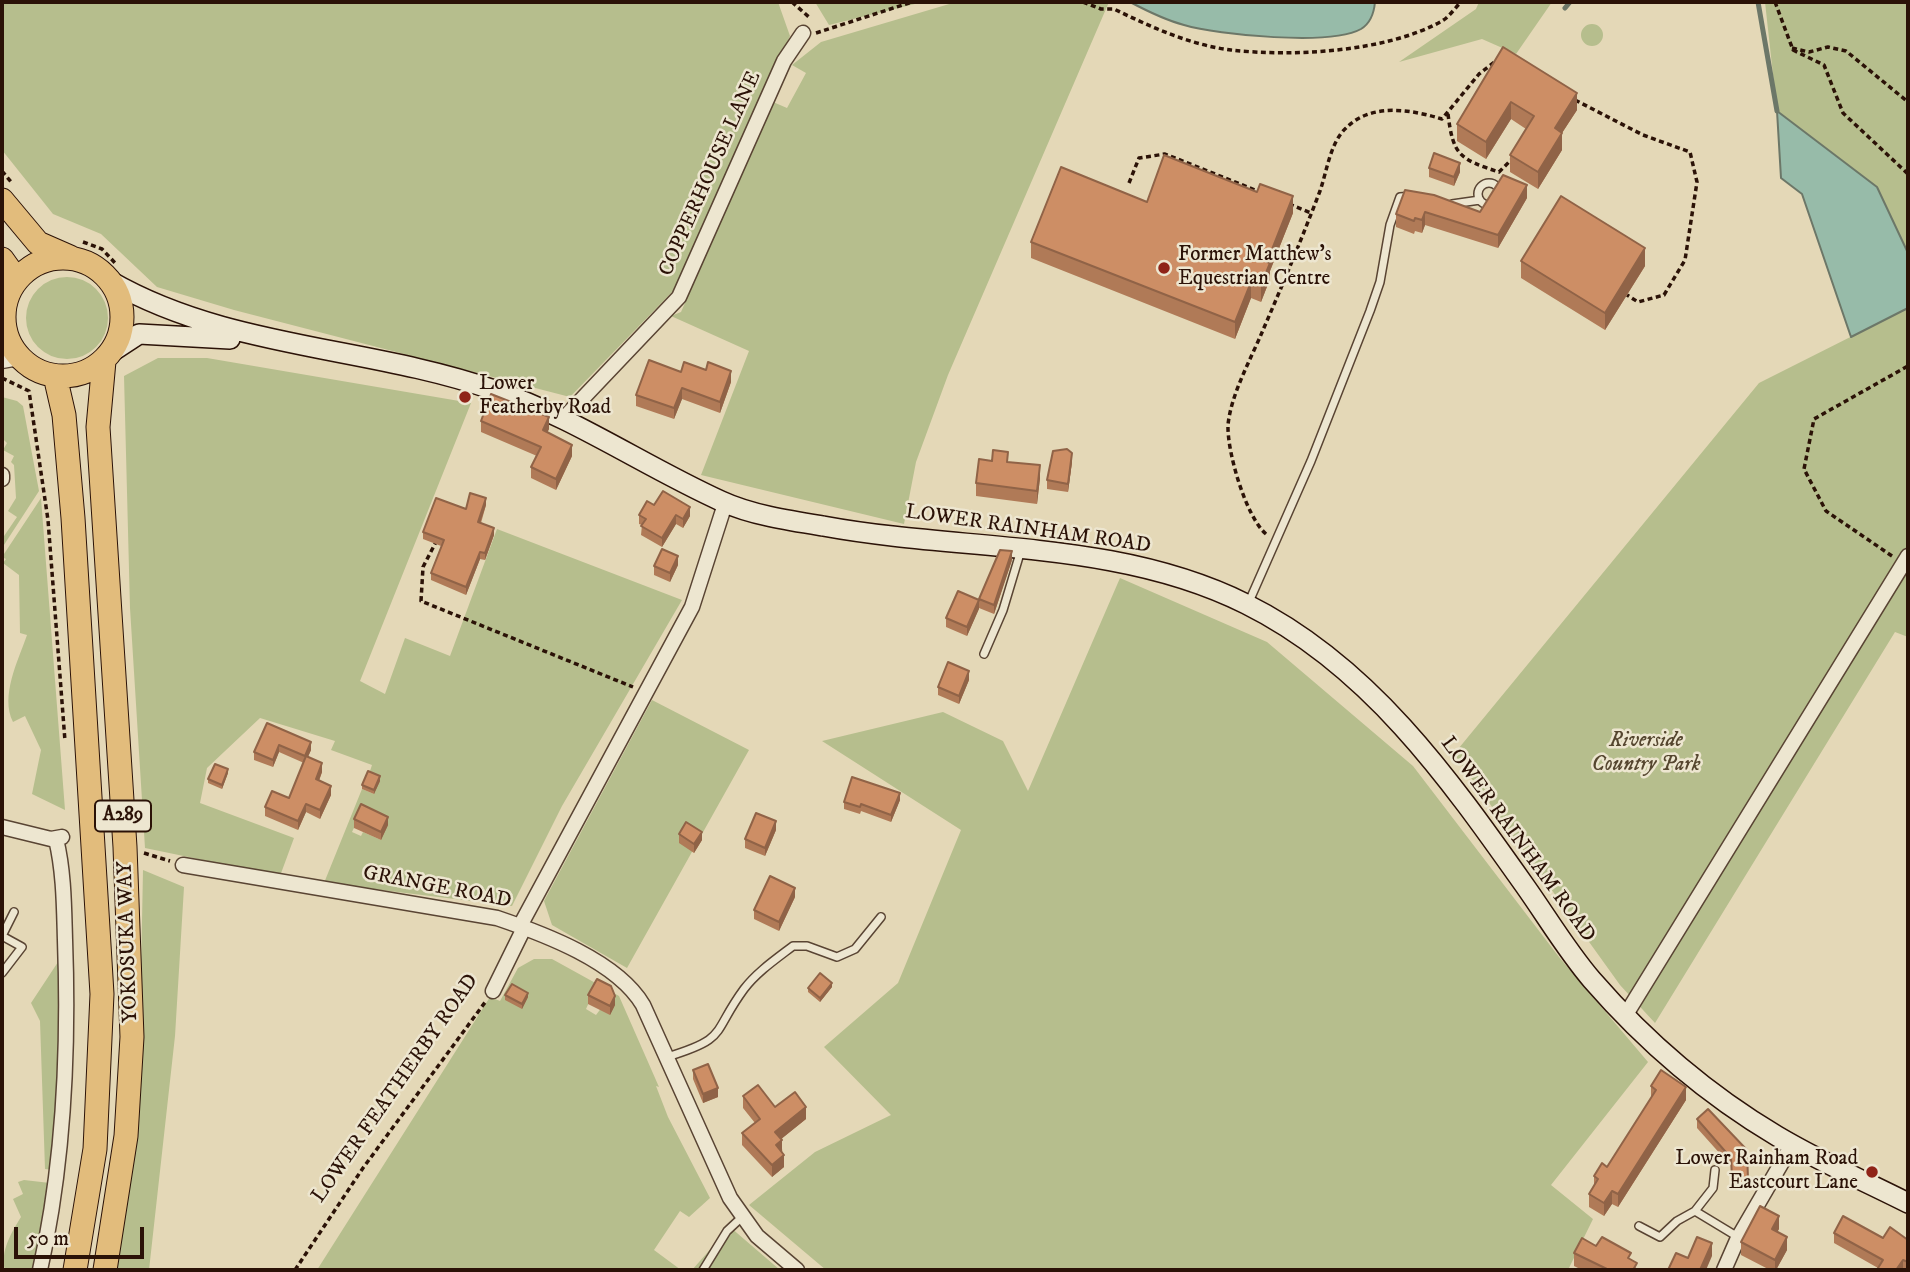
<!DOCTYPE html>
<html>
<head>
<meta charset="utf-8">
<style>
	body { margin:0 }
	#map { position:relative; width:1910px; height:1272px; overflow:hidden; background:#e4d8b7; font-family:"IM FELL DW Pica",serif }
	canvas { display:block }
	.frame { position:absolute; inset:0; border:4px solid #2b1207; pointer-events:none }
	.scale { position:absolute; left:14px; top:1227px; width:130px; height:32px; box-sizing:border-box; border:4px solid #2b1207; border-top:0; padding-left:9px; font-size:21px; line-height:24px; white-space:nowrap; color:#2b1207; -webkit-text-stroke:5px #ede6d0; paint-order:stroke }
</style>
</head>
<body>
<div id="map">
<canvas width="1910" height="1272"></canvas>
<div class="frame"></div>
<div class="scale">50 m</div>
</div>
<script>
const c = document.querySelector('canvas').getContext('2d');
c.lineJoin = 'round';
function fill(path, color) {
  c.fillStyle = color;
  c.fill(path, 'evenodd');
}
function strokePath(path, color, width, dash) {
  c.strokeStyle = color;
  c.lineWidth = width;
  c.lineCap = dash ? 'butt' : 'round';
  c.setLineDash(dash || []);
  c.stroke(path);
}
function label(font, color, halo, rows, align = 'center') {
  c.font = font + ' "IM FELL DW Pica",serif';
  c.lineWidth = 5;
  c.setLineDash([]);
  c.textBaseline = 'middle';
  c.strokeStyle = halo;
  c.fillStyle = color;
  for (const [text, x, y, turn = 0] of rows) {
    c.save();
    c.translate(x, y);
    c.rotate((+turn || 0) * Math.PI / 180);
    c.textAlign = isNaN(turn) ? turn : align;
    if (halo) c.strokeText(text, 0, 0);
    c.fillText(text, 0, 0);
    c.restore();
  }
}
fill(new Path2D(`
	M2 2H778L790 36 673 291 570 397 234 310 157 287 101 234 53 214 2 150Z
	M815 2H923L829 25Z
	M956 2H1109L948 375 916 462 904 524 701 475 749 351 671 316 681 312 773 102 787 108 806 73 792 65 821 42Z
	M1479 2H1552L1516 54 1482 39 1399 62 1476 9Z
	M1765 2H1908V253L1877 187 1777 111Z
	M1581 35a11 11 0 1 1 22 0a11 11 0 1 1-22 0Z
	M26 318a41 41 0 1 1 82 0a41 41 0 1 1-82 0Z
	M1908 308V637L1895 632 1655 1023 1620 985 1454 754 1759 383Z
	M158 358H207L471 403 360 681 385 694 405 638 450 656 497 529 682 600 562 806 512 906 324 883 362 789 374 794 369 774 372 765 331 750 335 741 260 718 207 768 200 803 294 838 280 876 145 848 130 608 124 376ZM363 809 381 840 363 832 361 836 352 832Z
	M2 397 17 401 23 406 39 491 2 548V539L17 517 8 511 16 498 14 465 11 462 14 456 3 450 7 443 2 438Z
	M41 498 65 810 32 794 41 750 25 716 13 722C0 696 18 661 27 635L20 633 19 575 3 563 6 559 2 557Z
	M1120 578 1267 642 1413 766 1559 957 1648 1062 1551 1185 1593 1219 1568 1270H826L749 1205 815 1152 891 1115 824 1047 898 983 961 830 822 741 943 712 1003 741 1028 791Z
	M652 700 749 750 627 968 552 925 544 901Z
	M143 870 184 887 175 1036 149 1270H113L140 1024Z
	M60 959 63 1026 53 1170 45 1169 40 1021 31 1003Z
	M534 959H552L619 996 659 1087 656 1086 668 1117 710 1198 689 1217 680 1211 654 1250 681 1270H317L490 997 500 1001 518 968ZM593 985 611 995 596 1015 586 1009 591 998 587 996Z
	M24 1180 50 1183 36 1270H5C0 1252 11 1233 21 1217L13 1199 23 1194 18 1182Z
	M730 1227 780 1270H692Z`), '#b6be8d');
const water = new Path2D(`
	M1130 2H1375C1374 13 1371 23 1361 29 1331 46 1218 35 1184 25 1165 20 1147 11 1130 2Z
	M1777 111 1877 187 1908 253V308L1851 337 1802 194 1781 178Z`);
fill(water, '#97bba9');
strokePath(water, '#6c7768', 2);
strokePath(new Path2D(`
	M1758 2 1777 111
	M1565 8 1570 2`), '#6c7768', 5);
const lane = new Path2D(`
	M1478 194a11 11 0 1 1 22 0a11 11 0 1 1-22 0Z
	M1452 204 1480 200
	M1248 604 1311 461 1370 311 1380 282 1390 225 1400 197 1413 196
	M984 654 1003 610 1021 550
	M2 936 22 947 2 973
	M2 936 14 912
	M667 1057C729 1038 711 1034 744 989 757 972 776 959 793 946H807L837 957 855 949 881 917
	M1715 1170 1713 1188 1695 1211 1738 1237
	M1639 1226 1660 1237 1677 1221 1695 1211
	M703 1270 727 1231 742 1217`);
const street = new Path2D(`
	M2 322 3 321
	M2 361 19 358
	M564 418 679 297 784 61 803 33
	M2 475V479
	M2 827 51 839 62 837 59 838
	M183 865 497 918C544 934 617 961 643 1005L730 1198 757 1236 797 1270
	M520 926 692 607 725 504
	M493 991 524 928
	M1625 1016 1908 556
	M40 1270C64 1163 69 1050 65 940 64 907 64 872 56 839
	M1724 1270 1738 1238 1792 1145`);
const secondary = new Path2D(`
	M110 281C228 349 368 346 494 390 575 418 644 466 721 501 751 515 791 521 823 526 964 552 1116 539 1246 604 1369 665 1448 777 1525 886 1547 917 1567 951 1592 980 1645 1041 1708 1095 1777 1136 1819 1161 1864 1181 1908 1203
	M110 353 139 334 230 339`);
const primary = new Path2D(`
	M2 200 38 243 70 257
	M4 317a59 59 0 1 1 118 0a59 59 0 1 1-118 0Z
	M2 259 17 280
	M104 361 98 427 125 847 132 1037 126 1136 105 1270
	M55 376 64 415 73 518 102 994 95 1149 75 1270`);
strokePath(lane, '#594433', 10);
strokePath(street, '#594433', 17);
strokePath(secondary, '#2b1207', 22);
strokePath(primary, '#2b1207', 25);
strokePath(new Path2D(`
	M792 2 810 18
	M1083 2 1101 9H1114C1151 27 1190 45 1231 50 1292 57 1387 52 1442 21 1449 17 1455 8 1461 2
	M1775 2 1793 50 1824 65 1843 113 1908 174
	M816 33 912 2
	M1792 48 1809 52 1828 47 1846 51 1908 102
	M1575 100 1643 135 1690 152 1697 182 1685 260 1664 295 1638 302 1627 295
	M1448 114C1453 155 1459 159 1499 172L1511 160
	M2 171 12 183
	M1129 183 1139 158 1165 154 1260 192
	M1289 204 1311 213
	M83 242 102 249 116 264
	M2 378 29 391 48 520 65 741
	M1266 534C1246 517 1227 452 1228 425 1231 394 1251 359 1263 330 1283 284 1302 238 1320 191 1327 171 1330 143 1346 128 1372 102 1412 110 1442 119L1479 74 1497 60
	M437 540 423 567 421 601 633 687
	M1892 556 1826 511 1804 469 1814 419 1908 366
	M144 853 170 861
	M295 1270 363 1168 486 1001`), '#2b1207', 3.5, [5, 3.5]);
strokePath(lane, '#ede6d0', 7);
strokePath(street, '#ede6d0', 14);
strokePath(secondary, '#ede6d0', 19);
strokePath(primary, '#e2bc7c', 23);
fill(new Path2D(`
	M1503 47 1577 110 1562 133V150L1538 189 1510 172V155L1526 129 1511 119 1486 159 1457 141V124Z
	M1429 168 1460 172 1454 186 1429 177Z
	M1405 190 1480 212 1527 198 1498 248 1425 225 1422 233 1415 231 1414 234 1396 227V214Z
	M1147 202 1293 213 1270 271V279L1261 302 1251 298 1235 339 1031 258V242Z
	M1521 261 1645 266 1605 330 1521 278Z
	M681 372 731 382 720 413 682 399 674 419 636 406V395Z
	M481 421 549 429 547 432 572 456 556 490 531 478V467L537 456 481 432Z
	M1008 462 1040 478 1037 504 976 496V483Z
	M1072 462 1068 492 1047 489V480Z
	M486 505 481 523 494 535 485 560 480 559 466 595 431 580V573L441 546 423 539V532L466 509Z
	M654 505 690 516 683 528 676 524 662 547 641 535 642 525 639 524V515Z
	M1012 560 994 614 979 608 967 636 946 627V618L979 600Z
	M678 565 670 582 654 575V566Z
	M969 680 959 704 938 695V687Z
	M267 723 311 750 308 757 322 772 319 781 331 795 320 819 306 812 298 830 265 816V807L289 798 304 763 279 752 273 767 254 760V752Z
	M228 773 222 789 208 783V779Z
	M380 781 374 794 362 789V785Z
	M900 800 891 822 861 811 860 814 844 809V802Z
	M354 819 388 825 381 840 354 828Z
	M776 830 765 856 745 848V839Z
	M679 834 702 840 694 853 679 843Z
	M795 897 779 931 754 919V910Z
	M832 987 820 1002 808 992V988Z
	M505 995 528 997 522 1009 505 1000Z
	M588 995 615 1005 610 1015 588 1004Z
	M693 1070 718 1097 703 1103 693 1079Z
	M1651 1086 1686 1100 1618 1207 1612 1204 1604 1216 1589 1207V1194L1594 1186V1176L1607 1167 1651 1099Z
	M743 1096 806 1119 781 1139 784 1167 772 1177 742 1145V1133L755 1123 743 1108Z
	M1697 1119 1747 1150 1748 1188 1732 1187 1731 1166 1697 1128Z
	M1779 1229 1777 1232 1787 1250 1776 1270H1770L1741 1255V1242Z
	M1834 1233 1908 1240V1270H1878V1268L1834 1243Z
	M1574 1253 1631 1259 1637 1270H1582L1574 1266Z`), '#b07a57');
fill(new Path2D(`
	M1577 93V110L1562 133V150L1538 189V172L1555 128Z
	M1511 102V119L1486 159V142Z
	M1460 163V172L1454 186V177Z
	M1527 185V198L1498 248V235Z
	M1293 196V213L1270 271V279L1261 302V285L1267 262Z
	M1425 212V225L1422 233V220Z
	M1645 248V266L1605 330V313Z
	M1251 282V298L1235 339V322Z
	M731 371V382L720 413V402Z
	M682 388V399L674 419V408Z
	M549 417V429L543 442V430Z
	M572 445V456L556 490V479Z
	M1072 453V462L1068 492V484Z
	M1040 465V478L1037 504V491Z
	M486 498V505L478 529V522Z
	M690 507V516L683 528V519Z
	M676 515V524L662 547V538Z
	M494 528V535L485 560V553Z
	M1012 551V560L994 614V605Z
	M480 552V559L466 595V587Z
	M678 556V565L670 582V573Z
	M979 600V609L967 636V627Z
	M969 671V680L959 704V696Z
	M311 742V750L305 763V756Z
	M279 745V752L273 767V760Z
	M322 763V772L316 788V779Z
	M228 769V773L222 789V785Z
	M380 776V781L374 794V790Z
	M331 786V795L320 819V810Z
	M900 793V800L891 822V815Z
	M306 804V812L298 830V821Z
	M388 817V825L381 840V832Z
	M776 821V830L765 856V848Z
	M702 832V840L694 853V844Z
	M795 888V897L779 931V922Z
	M832 983V987L820 1002V998Z
	M528 993V997L522 1009V1004Z
	M615 996V1005L610 1015V1006Z
	M1686 1087V1100L1618 1207V1194Z
	M718 1088V1097L703 1103V1094Z
	M806 1107V1119L775 1144V1132Z
	M782 1140V1152L776 1145Z
	M784 1155V1167L772 1177V1165Z
	M1612 1191V1204L1604 1216V1203Z
	M1779 1216V1229L1772 1242V1229Z
	M1787 1237V1250L1776 1270H1775V1260Z
	M1712 1243V1256L1706 1270H1700Z
	M1903 1260V1270H1896Z`), '#906347');
const building = new Path2D(`
	M1503 47 1577 93 1555 128 1562 133 1538 172 1510 155 1534 116 1511 102 1486 142 1457 124Z
	M1434 153 1460 163 1454 177 1429 168Z
	M1164 155 1257 192 1260 184 1293 196 1267 262 1270 263 1261 285 1251 282 1235 322 1031 242 1061 167 1147 202Z
	M1503 175 1527 185 1498 235 1425 212 1422 220 1415 218 1414 221 1396 214 1405 190 1434 195 1480 212Z
	M1561 196 1645 248 1605 313 1521 261Z
	M649 360 681 372 684 362 706 370 708 362 731 371 720 402 682 388 674 408 636 395Z
	M491 394 549 417 543 430 572 445 556 479 531 467 541 447 481 421Z
	M1067 449 1072 453 1068 484 1047 480 1053 451Z
	M993 450 1008 452 1007 462 1040 465 1037 491 976 483 979 459 992 461Z
	M663 491 690 507 683 519 676 515 662 538 641 526 646 519 639 515 647 501 654 505Z
	M470 493 486 498 478 522 494 528 485 553 480 552 466 587 431 573 444 540 423 532 436 498 466 509Z
	M662 549 678 556 670 573 654 566Z
	M1000 550 1012 551 994 605 979 599Z
	M958 591 979 600 967 627 946 618Z
	M948 662 969 671 959 696 938 687Z
	M267 723 311 742 305 756 279 745 273 760 254 752Z
	M306 756 322 763 316 779 331 786 320 810 306 804 298 821 265 807 272 791 289 798Z
	M215 764 228 769 222 785 208 779Z
	M368 771 380 776 374 790 362 785Z
	M852 777 900 793 891 815 861 804 860 807 844 802Z
	M361 804 388 817 381 832 354 819Z
	M756 813 776 821 765 848 745 839Z
	M686 822 702 832 694 844 679 834Z
	M770 876 795 888 779 922 754 910Z
	M820 973 832 983 820 998 808 988Z
	M597 979 611 986 615 996 610 1006 588 995Z
	M512 984 528 993 522 1004 505 995Z
	M708 1064 718 1088 703 1094 693 1070Z
	M1661 1070 1686 1087 1618 1194 1612 1191 1604 1203 1589 1194 1598 1179 1594 1176 1602 1163 1607 1167 1656 1090 1651 1086Z
	M758 1085 775 1107 795 1092 806 1107 775 1132 782 1140 776 1145 784 1155 772 1165 742 1133 760 1119 743 1096Z
	M1708 1109 1747 1150 1748 1179 1732 1178 1731 1158 1697 1119Z
	M1760 1206 1779 1216 1772 1229 1787 1237 1775 1260 1741 1242Z
	M1843 1216 1883 1238 1890 1227 1908 1240V1262L1903 1260 1896 1270H1881L1878 1268 1883 1260 1834 1233Z
	M1602 1237 1631 1253 1628 1258 1637 1263 1633 1270H1609L1574 1253 1582 1238 1596 1246Z
	M1697 1237 1712 1243 1700 1270H1668L1676 1253 1688 1258Z`);
fill(building, '#cd8e65');
strokePath(building, '#906347', 2);
for (const [x, y, r, color] of [
	[1164,268,7,"#8f2418"],
	[465,397,7,"#8f2418"],
	[1872,1172,7,"#8f2418"]
]) {
  const dot = new Path2D();
  dot.arc(x, y, r, 0, 2 * Math.PI);
  c.fillStyle = color;
  c.fill(dot);
  strokePath(dot, '#ede6d0', 2.5);
}
for (const [x, y, w] of [
	[123,816,56]
]) {
  const box = new Path2D();
  box.roundRect(x - w / 2, y - 15.5, w, 31, 5);
  c.fillStyle = '#ede6d0';
  c.fill(box);
  strokePath(box, '#2b1207', 2);
}
label('bold 19px', '#2b1207', null, [
	["A289",123,816]
]);
label('21px', '#2b1207', '#ede6d0', [
	["COPPERHOUSE LANE",711,174,-66],
	["LOWER RAINHAM ROAD",1028,530,8],
	["LOWER RAINHAM ROAD",1517,840,54],
	["GRANGE ROAD",437,888,11],
	["YOKOSUKA WAY",129,942,-92],
	["LOWER FEATHERBY ROAD",396,1089,-55]
]);
label('21px', '#2b1207', '#ede6d0', [
	["Former Matthew's",1178,256],
	["Equestrian Centre",1178,280],
	["Lower",479,385],
	["Featherby Road",479,409],
	["Lower Rainham Road",1858,1160,"right"],
	["Eastcourt Lane",1858,1184,"right"]
], 'left');
label('italic 21px', '#55462f', '#ede6d0', [
	["Riverside",1646,742],
	["Country Park",1646,766]
]);
</script>
</body>
</html>
